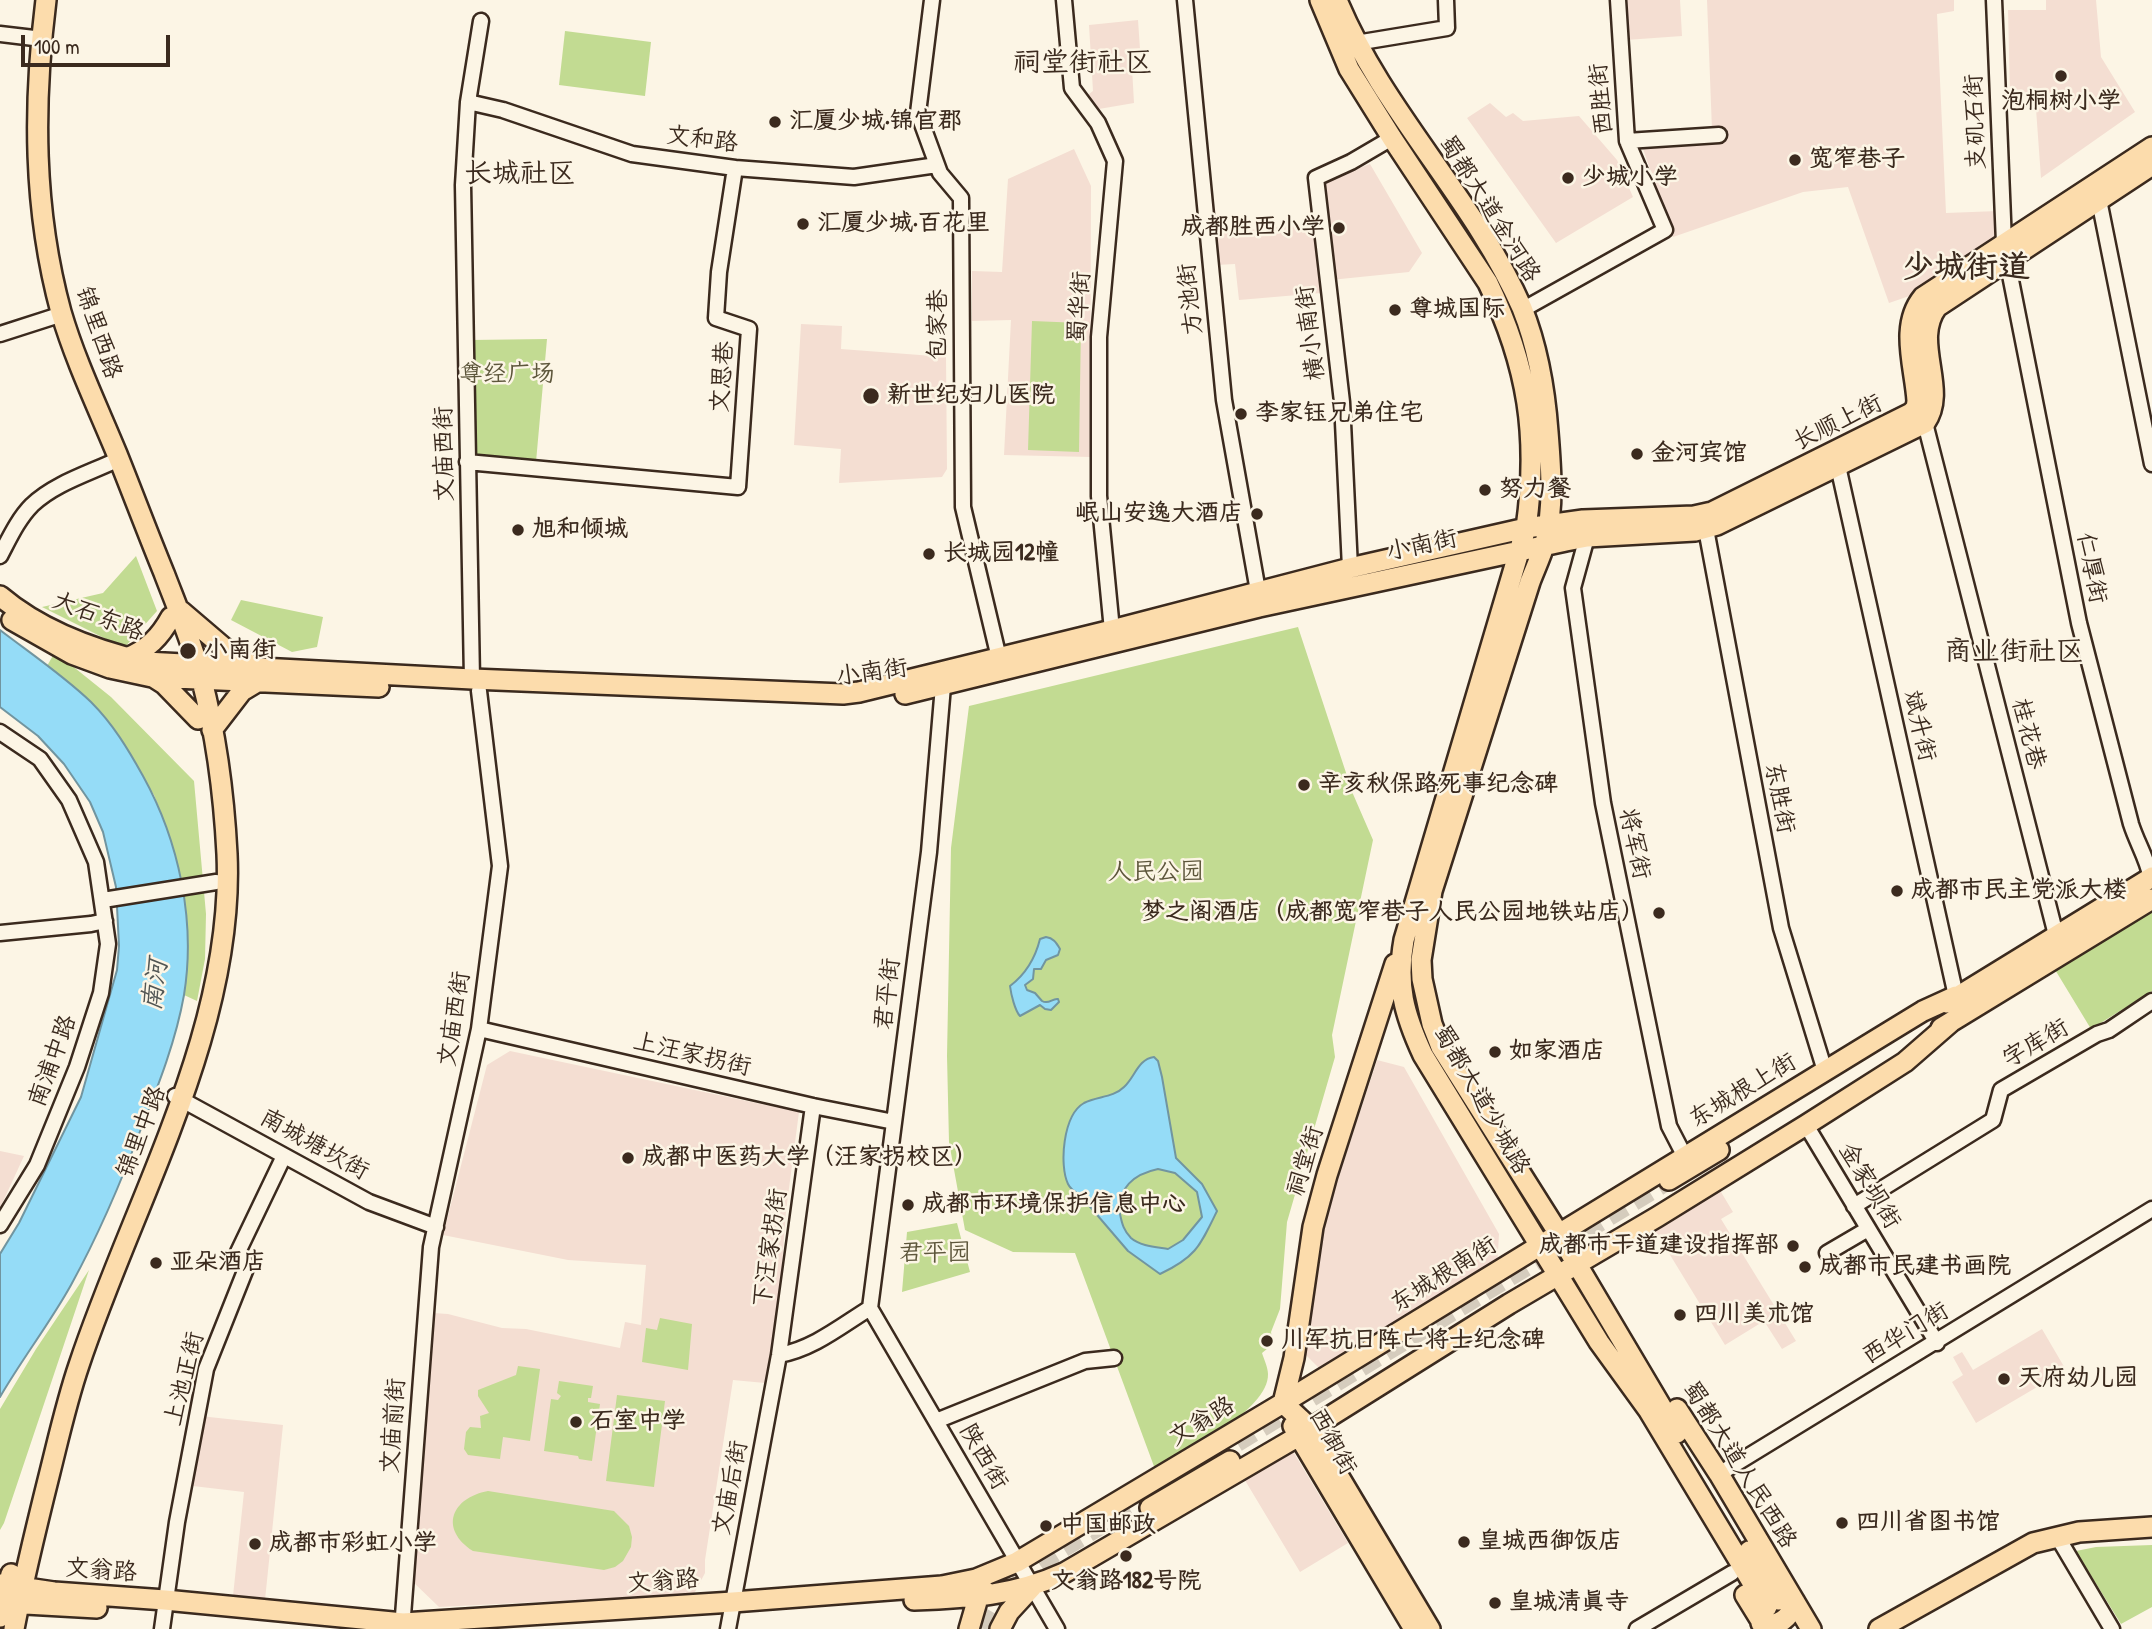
<!DOCTYPE html>
<html>
<head>
<meta charset="utf-8">
<style>
	body { margin:0 }
	#map { position:relative; width:2152px; height:1629px; overflow:hidden; background:#fcf5e5; font-family:"Patrick Hand",sans-serif }
	canvas { display:block }
	.scale { position:absolute; left:21px; top:35px; width:149px; height:32px; box-sizing:border-box; border:4px solid #3b2a1e; border-top:0; padding-left:9px; font-size:21px; line-height:24px; white-space:nowrap; color:#3b2a1e; -webkit-text-stroke:5px #fcf5e5; paint-order:stroke }
</style>
</head>
<body>
<div id="map">
<canvas width="2152" height="1629"></canvas>
<div class="scale">100 m</div>
</div>
<script>
const c = document.querySelector('canvas').getContext('2d');
c.lineJoin = 'round';
function fill(path, color) {
  c.fillStyle = color;
  c.fill(path, 'evenodd');
}
function strokePath(path, color, width, dash) {
  c.strokeStyle = color;
  c.lineWidth = width;
  c.lineCap = dash ? 'butt' : 'round';
  c.setLineDash(dash || []);
  c.stroke(path);
}
function label(font, color, halo, rows, align = 'center') {
  c.font = font + ' "Patrick Hand","LXGW WenKai TC",sans-serif';
  c.lineWidth = 5;
  c.setLineDash([]);
  c.textBaseline = 'middle';
  c.strokeStyle = halo;
  c.fillStyle = color;
  for (const [text, x, y, turn = 0] of rows) {
    c.save();
    c.translate(x, y);
    c.rotate((+turn || 0) * Math.PI / 180);
    c.textAlign = isNaN(turn) ? turn : align;
    if (halo) c.strokeText(text, 0, 0);
    c.fillText(text, 0, 0);
    c.restore();
  }
}
fill(new Path2D(`
	M1623 0H1680L1682 36 1626 40Z
	M1707 0H1954V11L1937 14 1946 213 1998 211 1999 240 1918 293 1889 303 1848 187 1803 192 1673 237 1638 134 1712 130Z
	M2046 0H2096L2101 57 2135 112 2041 178 2035 95H2010L2008 10H2046Z
	M1138 20 1140 49 1131 50 1134 103 1093 110 1085 97 1093 91 1089 25Z
	M1490 103 1506 117 1513 113 1523 121 1579 116 1617 160 1633 197 1556 243 1467 118Z
	M1074 149 1091 186 1090 457 1004 455 1011 320 972 321V271L1002 272 1008 179Z
	M1370 164 1422 253 1409 272 1321 281V293L1239 300 1235 264 1216 265 1213 234 1329 221 1324 181Z
	M801 324 842 326 841 349 946 357 947 469 942 477 839 483 841 449 794 445Z
	M510 1051 799 1112 786 1211 780 1293 765 1383 733 1380 705 1560V1573L694 1594 439 1607 411 1580 433 1313 448 1314 502 1328 526 1329 620 1348 625 1322 641 1325 646 1265 568 1260 443 1235 487 1065Z
	M1377 1060 1404 1067 1499 1234 1497 1267 1321 1370 1306 1355 1316 1262 1333 1194Z
	M0 1151 24 1156 0 1208Z
	M1718 1187 1733 1212 1721 1219 1796 1341 1782 1349 1764 1321 1725 1345 1653 1227Z
	M2042 1329 2066 1370 1976 1423 1952 1382 1963 1375 1953 1357 1962 1352 1973 1370Z
	M200 1416 283 1425 265 1600 233 1596 244 1492 193 1486Z
	M1291 1448 1348 1543 1300 1572 1243 1477Z`), '#f4ded2');
fill(new Path2D(`
	M565 31 651 42 645 96 559 85Z
	M1032 321 1081 323 1079 452 1028 450Z
	M547 339 536 462 473 456 471 340Z
	M136 556 157 611 124 648 42 607 103 593Z
	M241 600 323 617 317 647 292 652 231 620Z
	M1298 627 1353 794 1373 840 1332 1035 1335 1057 1287 1222 1280 1309 1271 1332 1273 1344 1262 1353C1264 1359 1268 1368 1268 1374 1269 1411 1183 1452 1155 1469L1075 1253 1013 1252 965 1230 949 1142 947 1056 951 848 969 706Z
	M55 652 111 697 194 781 206 914 205 959 197 1001 184 995 187 966 185 905 180 876 167 828 154 795 91 702 47 666Z
	M2152 909V991L2091 1029 2054 968Z
	M957 1223 970 1272 902 1292 907 1232Z
	M89 1270 4 1523 0 1530V1409L36 1349Z
	M660 1318 692 1324 688 1370 642 1362 646 1328 657 1330Z
	M518 1366 540 1369 530 1441 503 1437 500 1459 468 1455 464 1449 466 1432 470 1427 481 1428 480 1416 489 1413 478 1396V1390L516 1375Z
	M559 1381 593 1386 591 1398H588V1402L600 1404 592 1461 579 1459 578 1456 544 1451 551 1399 558 1400 561 1396 557 1393Z
	M617 1395 665 1401 654 1487 606 1481Z
	M488 1491 614 1511 629 1526 632 1537 631 1547 623 1561 615 1567 604 1570 473 1551C439 1529 451 1498 488 1491Z
	M2152 1545V1607L2121 1624 2076 1551 2096 1547Z`), '#c2db92');
const water = new Path2D(`
	M0 630C30 653 64 676 91 702 113 724 128 749 143 776 179 841 196 921 184 995 176 1040 159 1084 142 1126 122 1180 99 1234 71 1285 50 1323 22 1359 0 1397V1254L19 1223 81 1097 117 970 119 946 116 887 103 832 90 802 64 764 38 736 0 707Z
	M1046 937C1053 938 1056 942 1060 949L1058 955 1046 960 1041 969H1034L1033 979 1025 985 1027 990 1035 993 1042 1001C1049 1005 1052 998 1058 999L1059 1002 1051 1010 1045 1009 1040 1005 1020 1016C1015 1011 1011 994 1010 986 1026 974 1035 959 1040 939Z
	M1154 1057 1158 1061 1162 1077 1176 1158 1202 1184 1217 1211C1200 1246 1196 1257 1160 1274L1128 1251 1080 1195C1075 1192 1071 1190 1068 1184 1059 1165 1063 1115 1084 1103 1097 1096 1113 1098 1124 1087 1135 1077 1138 1059 1154 1057ZM1158 1169 1175 1173 1197 1192 1202 1217 1183 1240 1168 1249C1156 1247 1140 1246 1131 1238 1124 1231 1122 1224 1120 1214 1117 1188 1134 1174 1158 1169Z`);
fill(water, '#95dcf7');
strokePath(water, '#7195a0', 2);
strokePath(new Path2D(`
	M984 1629C993 1599 1018 1579 1042 1561L1669 1180`), '#d5ccbd', 19, [19, 10]);
const minor = new Path2D(`
	M932 0 918 113 940 173 961 198 963 507 999 658
	M1064 0 1072 88 1098 123 1115 161 1099 337V496L1112 630
	M1185 0 1224 400 1258 591
	M1994 0 2004 243
	M0 34 34 38
	M1356 43 1447 28 1446 0
	M468 102 503 110 632 154 735 168 854 177 937 165
	M1627 141 1719 135
	M2099 200 2152 464
	M2007 260 2079 623 2131 824C2137 843 2147 858 2151 878
	M1522 310 1665 230 1627 141 1618 0
	M0 334 53 317
	M1925 423 2056 935
	M467 462 738 487 749 329 716 318 719 272 735 168
	M1838 466 1956 996
	M1706 529 1781 928 1825 1071
	M1587 537 1573 588 1603 803 1669 1126 1684 1155
	M0 556C9 539 18 519 32 505 55 483 90 473 119 459
	M1350 568 1342 402 1316 178 1351 162 1392 138
	M472 679 463 185 468 102 481 21
	M0 732 40 759 69 800 96 862 108 944 101 993 77 1067 37 1165 0 1225
	M103 900 216 882
	M0 933 91 924 105 921
	M479 1029 813 1106 894 1122
	M175 1096 369 1202 436 1227
	M1806 1125 1937 1343
	M1854 1206 1993 1120 2001 1090 2097 1034 2109 1030 2152 1001
	M1827 1253 1868 1229
	M870 1308 929 852 943 686
	M870 1308 1057 1629
	M779 1355C813 1349 841 1326 870 1308
	M936 1421 1085 1361 1114 1358
	M1719 1474 2152 1209
	M2057 1536 2112 1629
	M162 1629 177 1522 206 1369 247 1266 238 1252 284 1156
	M402 1629 431 1247 479 1029 500 866 479 691
	M728 1629 779 1355 813 1106
	M1637 1629 1732 1573`);
const major = new Path2D(`
	M1320 0 1349 69 1392 138 1488 283C1528 366 1539 437 1526 528L1404 940C1396 985 1404 1014 1423 1055L1599 1342 1649 1411 1767 1607
	M1337 0C1383 112 1474 198 1522 308 1538 348 1545 390 1548 432 1551 469 1554 507 1545 543 1541 556 1535 569 1530 582L1432 891 1421 960 1422 979 1432 1024 1441 1047 1559 1234 1677 1433
	M0 596C40 630 94 650 145 662L472 679 843 694 859 692 1112 630 1350 568 1526 528 1583 520 1694 516 1712 512 1911 413 1916 408 1917 401C1915 367 1899 326 1923 297L2152 147
	M181 611 229 652 251 665
	M12 620 72 654 110 668 152 677 379 687
	M127 658C148 649 160 637 171 617
	M153 677 164 684 198 719
	M905 694 1259 607 1566 541 1587 537 1695 531 1717 525 1925 423C1949 389 1911 342 1937 307L2152 165
	M212 730 242 691 257 682
	M1947 1003 2152 877
	M1941 1028 2152 899
	M1669 1180 1719 1150
	M1283 1403 1294 1358 1313 1227 1327 1175 1395 964
	M1283 1403 1310 1428 1430 1629
	M1677 1409 1719 1474 1811 1629
	M1293 1426 1414 1629
	M1150 1508 1230 1461
	M1749 1551 1779 1600
	M0 1584 54 1592 165 1600 403 1623 733 1602 942 1586 976 1579 1017 1562 1283 1403 1887 1033 1923 1011 1956 996
	M1745 1595 1766 1629
	M914 1600C968 1598 1014 1596 1064 1573L1297 1437 1509 1304 1657 1217 1806 1125 1905 1062 1951 1022
	M8 1603 97 1608
	M0 1617 11 1574
	M1761 1623C1779 1628 1790 1618 1795 1602
	M14 1629C24 1576 37 1524 50 1472 59 1436 67 1400 79 1365 133 1202 235 1030 227 854 224 795 216 734 201 677 192 642 177 607 164 573 148 534 133 494 117 454 98 408 75 360 61 312 33 209 33 105 46 0
	M969 1629 978 1598 985 1591
	M1000 1629 1009 1612 1032 1587
	M1879 1629 2033 1543 2079 1532 2152 1527`);
strokePath(minor, '#3b2a1e', 19);
strokePath(major, '#3b2a1e', 24);
strokePath(minor, '#fcf5e5', 14);
strokePath(major, '#fcdcac', 19);
for (const [x, y, r, color] of [
	[2061,76,7,"#3b2a1e"],
	[775,122,7,"#3b2a1e"],
	[1795,160,7,"#3b2a1e"],
	[1568,178,7,"#3b2a1e"],
	[803,224,7,"#3b2a1e"],
	[1339,228,7,"#3b2a1e"],
	[1395,310,7,"#3b2a1e"],
	[871,396,9,"#3b2a1e"],
	[1241,414,7,"#3b2a1e"],
	[1637,454,7,"#3b2a1e"],
	[1485,490,7,"#3b2a1e"],
	[1257,514,7,"#3b2a1e"],
	[518,530,7,"#3b2a1e"],
	[929,554,7,"#3b2a1e"],
	[188,651,9,"#3b2a1e"],
	[1304,785,7,"#3b2a1e"],
	[1897,891,7,"#3b2a1e"],
	[1659,913,7,"#3b2a1e"],
	[1495,1052,7,"#3b2a1e"],
	[628,1158,7,"#3b2a1e"],
	[908,1205,7,"#3b2a1e"],
	[1793,1246,7,"#3b2a1e"],
	[156,1263,7,"#3b2a1e"],
	[1805,1267,7,"#3b2a1e"],
	[1680,1315,7,"#3b2a1e"],
	[1267,1341,7,"#3b2a1e"],
	[2004,1379,7,"#3b2a1e"],
	[576,1422,7,"#3b2a1e"],
	[1842,1523,7,"#3b2a1e"],
	[1046,1526,7,"#3b2a1e"],
	[1464,1542,7,"#3b2a1e"],
	[255,1544,7,"#3b2a1e"],
	[1126,1556,7,"#3b2a1e"],
	[1495,1603,7,"#3b2a1e"]
]) {
  const dot = new Path2D();
  dot.arc(x, y, r, 0, 2 * Math.PI);
  c.fillStyle = color;
  c.fill(dot);
  strokePath(dot, '#fcf5e5', 2.5);
}
label('24px', '#3b2a1e', '#fcf5e5', [
	["西胜街",1602,99,-95],
	["支矶石街",1976,122,-92],
	["文和路",702,140,7],
	["蜀都大道金河路",1489,209,58],
	["方池街",1191,299,-96],
	["蜀华街",1080,307,-86],
	["包家巷",939,325,-90],
	["锦里西路",98,333,71],
	["横小南街",1311,333,-97],
	["文思巷",723,377,-86],
	["长顺上街",1838,423,-26],
	["文庙西街",445,454,-91],
	["小南街",1422,546,-12],
	["仁厚街",2091,568,79],
	["大石东路",98,617,21],
	["小南街",872,673,-8],
	["斌升街",1919,726,77],
	["桂花巷",2028,734,76],
	["东胜街",1779,798,79],
	["将军街",1634,844,78],
	["君平街",888,994,-83],
	["文庙西街",455,1019,-81],
	["字库街",2036,1044,-30],
	["上汪家拐街",692,1055,13],
	["南浦中路",53,1061,-70],
	["东城根上街",1743,1091,-31],
	["蜀都大道少城路",1481,1100,60],
	["锦里中路",142,1132,-69],
	["南城塘坎街",314,1145,29],
	["祠堂街",1306,1161,-73],
	["金家坝街",1869,1186,59],
	["下汪家拐街",771,1248,-82],
	["东城根南街",1444,1275,-32],
	["西华门街",1906,1334,-31],
	["上池正街",185,1379,-76],
	["文翁路",1202,1422,-31],
	["文庙前街",394,1426,-86],
	["西御街",1332,1442,61],
	["陕西街",983,1457,60],
	["蜀都大道人民西路",1739,1465,58],
	["文庙后街",731,1488,-79],
	["文翁路",101,1571,4],
	["文翁路",663,1582,-4]
]);
label('bold 24px', '#3b2a1e', '#fcf5e5', [
	["泡桐树小学",2061,102,"center"],
	["汇厦少城·锦官郡",789,122],
	["宽窄巷子",1809,160],
	["少城小学",1582,178],
	["汇厦少城·百花里",817,224],
	["成都胜西小学",1325,228,"right"],
	["尊城国际",1409,310],
	["新世纪妇儿医院",887,396],
	["李家钰兄弟住宅",1255,414],
	["金河宾馆",1651,454],
	["努力餐",1499,490],
	["岷山安逸大酒店",1243,514,"right"],
	["旭和倾城",532,530],
	["长城园12幢",943,554],
	["小南街",204,651],
	["辛亥秋保路死事纪念碑",1318,785],
	["成都市民主党派大楼",1911,891],
	["梦之阁酒店（成都宽窄巷子人民公园地铁站店）",1645,913,"right"],
	["如家酒店",1509,1052],
	["成都中医药大学（汪家拐校区）",642,1158],
	["成都市环境保护信息中心",922,1205],
	["成都市干道建设指挥部",1779,1246,"right"],
	["亚朵酒店",170,1263],
	["成都市民建书画院",1819,1267],
	["四川美术馆",1694,1315],
	["川军抗日阵亡将士纪念碑",1281,1341],
	["天府幼儿园",2018,1379],
	["石室中学",590,1422],
	["四川省图书馆",1856,1523],
	["中国邮政",1060,1526],
	["皇城西御饭店",1478,1542],
	["成都市彩虹小学",269,1544],
	["文翁路182号院",1126,1582,"center"],
	["皇城清真寺",1509,1603]
], 'left');
label('24px', '#5d563b', '#fcf5e5', [
	["尊经广场",507,375],
	["人民公园",1156,873],
	["君平园",935,1254]
]);
label('italic 26px', '#525654', '#fcf5e5', [
	["南河",156,985,-82]
]);
label('28px', '#3b2a1e', '#fcf5e5', [
	["祠堂街社区",1083,64],
	["长城社区",520,175],
	["商业街社区",2014,653]
]);
label('bold 32px', '#3b2a1e', '#fcf5e5', [
	["少城街道",1966,268]
]);
</script>
</body>
</html>
